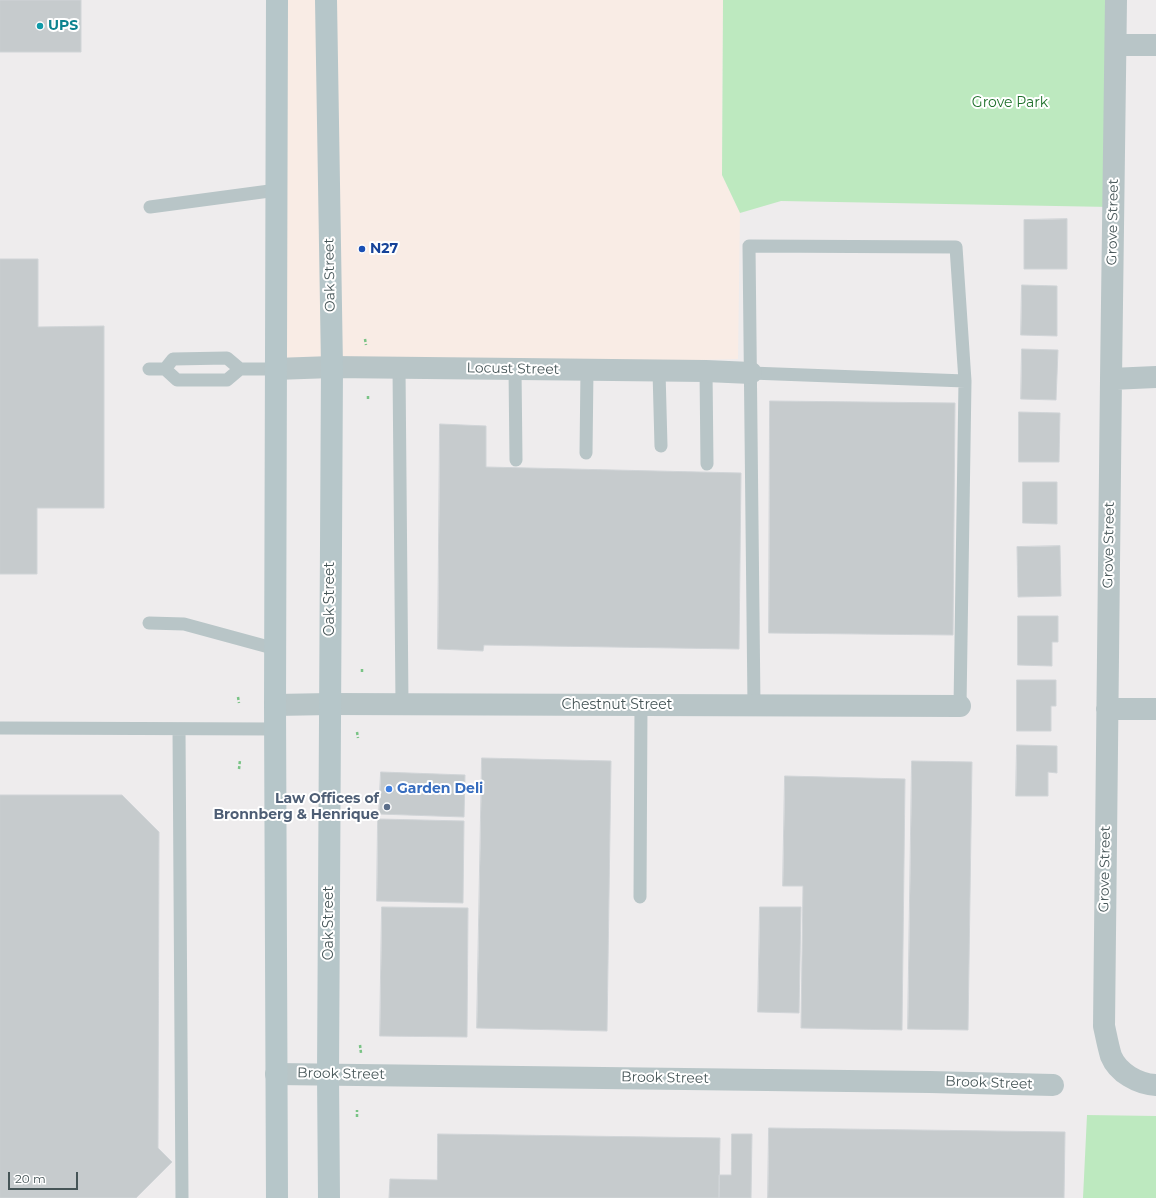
<!DOCTYPE html>
<html>
<head>
<meta charset="utf-8">
<style>
	body { margin:0 }
	#map { position:relative; width:1156px; height:1198px; overflow:hidden; background:#eeeced; font-family:Montserrat,sans-serif }
	canvas { display:block }
	.scale { position:absolute; left:8px; top:1172px; width:70px; height:18px; box-sizing:border-box; border:2px solid #465557; border-top:0; padding-left:5px; font-size:12px; line-height:14px; white-space:nowrap; color:#465557; -webkit-text-stroke:3px #fff; paint-order:stroke }
</style>
</head>
<body>
<div id="map">
<canvas width="1156" height="1198"></canvas>
<div class="scale">20 m</div>
</div>
<script>
const c = document.querySelector('canvas').getContext('2d');
c.lineJoin = 'round';
function fill(path, color) {
  c.fillStyle = color;
  c.fill(path, 'evenodd');
}
function strokePath(path, color, width, dash) {
  c.strokeStyle = color;
  c.lineWidth = width;
  c.lineCap = dash ? 'butt' : 'round';
  c.setLineDash(dash || []);
  c.stroke(path);
}
function label(font, color, halo, rows, align = 'center') {
  c.font = font + ' Montserrat,sans-serif';
  c.lineWidth = 4;
  c.setLineDash([]);
  c.textBaseline = 'middle';
  c.strokeStyle = halo;
  c.fillStyle = color;
  for (const [text, x, y, turn = 0] of rows) {
    c.save();
    c.translate(x, y);
    c.rotate((+turn || 0) * Math.PI / 180);
    c.textAlign = isNaN(turn) ? turn : align;
    if (halo) c.strokeText(text, 0, 0);
    c.fillText(text, 0, 0);
    c.restore();
  }
}
fill(new Path2D(`
	M282 0H723L722 175 740 213 738 359 281 371Z`), '#f9ece5');
fill(new Path2D(`
	M723 0H1114L1111 207 781 201 740 213 722 175Z
	M1087 1115 1156 1116V1198H1083Z`), '#bde9bf');
const building = new Path2D(`
	M0 0H81V52H0Z
	M1067 219V269H1024V220Z
	M0 259H38V327L104 326V508H37V574H0Z
	M1022 285 1057 286V336L1021 335Z
	M1022 349 1058 350 1056 400 1021 399Z
	M770 401 955 403 953 635 769 633Z
	M1019 412 1060 413 1059 462H1019Z
	M440 424 486 426V467L741 473 739 649 484 645 483 651 438 649Z
	M1023 482H1057V524L1023 523Z
	M1060 546 1061 596 1018 597 1017 547Z
	M1018 616H1058V642H1052V666L1018 665Z
	M1017 680H1056V706H1051V731H1017Z
	M1017 745 1057 746V773L1048 772V796H1016Z
	M482 758 611 761 607 1031 477 1028Z
	M912 761 972 762 968 1030 908 1029Z
	M381 772 465 775 464 817 379 814Z
	M785 776 905 779 902 1030 801 1028 803 886H783Z
	M0 795H122L159 832 158 1148 172 1162 136 1198H0Z
	M378 819 464 821 463 903 377 901Z
	M382 907 468 908 467 1037 380 1036Z
	M760 907H801L799 1013 758 1012Z
	M769 1128 1065 1132 1064 1198H768Z
	M438 1134 720 1138 719 1198H389L390 1179 437 1180Z
	M732 1134H752L751 1198H719V1175H731Z`);
fill(building, '#c6cbcd');
strokePath(building, '#d0d4d7', 1);
strokePath(new Path2D(`
	M365 339 366 345
	M368 396V401
	M362 672V667
	M238 697 239 703
	M357 732 358 738
	M239 769 240 760
	M360 1045 361 1053
	M357 1117V1110`), '#79c385', 2.5, [3, 2]);
strokePath(new Path2D(`
	M150 207 277 190
	M399 368 402 704
	M149 369H165L177 380H227L240 369
	M165 369 173 359 227 358 240 369H275
	M515 369 516 460
	M659 371 661 446
	M706 371 707 464
	M751 373 965 381
	M586 453 587 370
	M149 623 184 624 276 649
	M754 706 749 246 956 247 965 381 960 706
	M0 728 275 729
	M179 729 182 1198
	M640 897 641 705`), '#b8c5c7', 13);
strokePath(new Path2D(`
	M1116 0 1111 379 1104 1026C1106 1035 1108 1046 1111 1056 1118 1073 1138 1084 1156 1085
	M1116 45H1156
	M275 369 332 367 706 371 751 373
	M1111 379 1156 377
	M275 705 330 704 960 706
	M1107 709H1156
	M276 1074 930 1082 1053 1085`), '#b8c5c7', 22);
strokePath(new Path2D(`
	M326 0 332 367 328 1074 329 1198
	M277 1198 275 705 277 0`), '#b6c6c9', 22);
for (const [x, y, r, color] of [
	[40,26,4,"#0f9aa8"],
	[362,249,4,"#1a4fb4"],
	[389,789,4,"#3f7fe0"],
	[387,807,4,"#5c6f8a"]
]) {
  const dot = new Path2D();
  dot.arc(x, y, r, 0, 2 * Math.PI);
  c.fillStyle = color;
  c.fill(dot);
  strokePath(dot, '#fff', 1.5);
}
label('bold 14px', '#0d838f', '#fff', [
	["UPS",48,26]
], 'left');
label('14px', '#1f702b', '#fff', [
	["Grove Park",1010,103]
]);
label('14px', '#465557', '#fff', [
	["Grove Street",1113,222,-89],
	["Oak Street",330,275,-91],
	["Locust Street",513,369,1],
	["Grove Street",1109,545,-89],
	["Oak Street",330,599,-90],
	["Chestnut Street",617,705],
	["Grove Street",1105,869,-89],
	["Oak Street",329,923,-90],
	["Brook Street",341,1074,1],
	["Brook Street",665,1078,1],
	["Brook Street",989,1083,2]
]);
label('bold 14px', '#164399', '#fff', [
	["N27",370,249]
], 'left');
label('bold 14px', '#366cbe', '#fff', [
	["Garden Deli",397,789]
], 'left');
label('bold 14px', '#4e5e75', '#fff', [
	["Law Offices of",379,799],
	["Bronnberg & Henrique",379,815]
], 'right');
</script>
</body>
</html>
